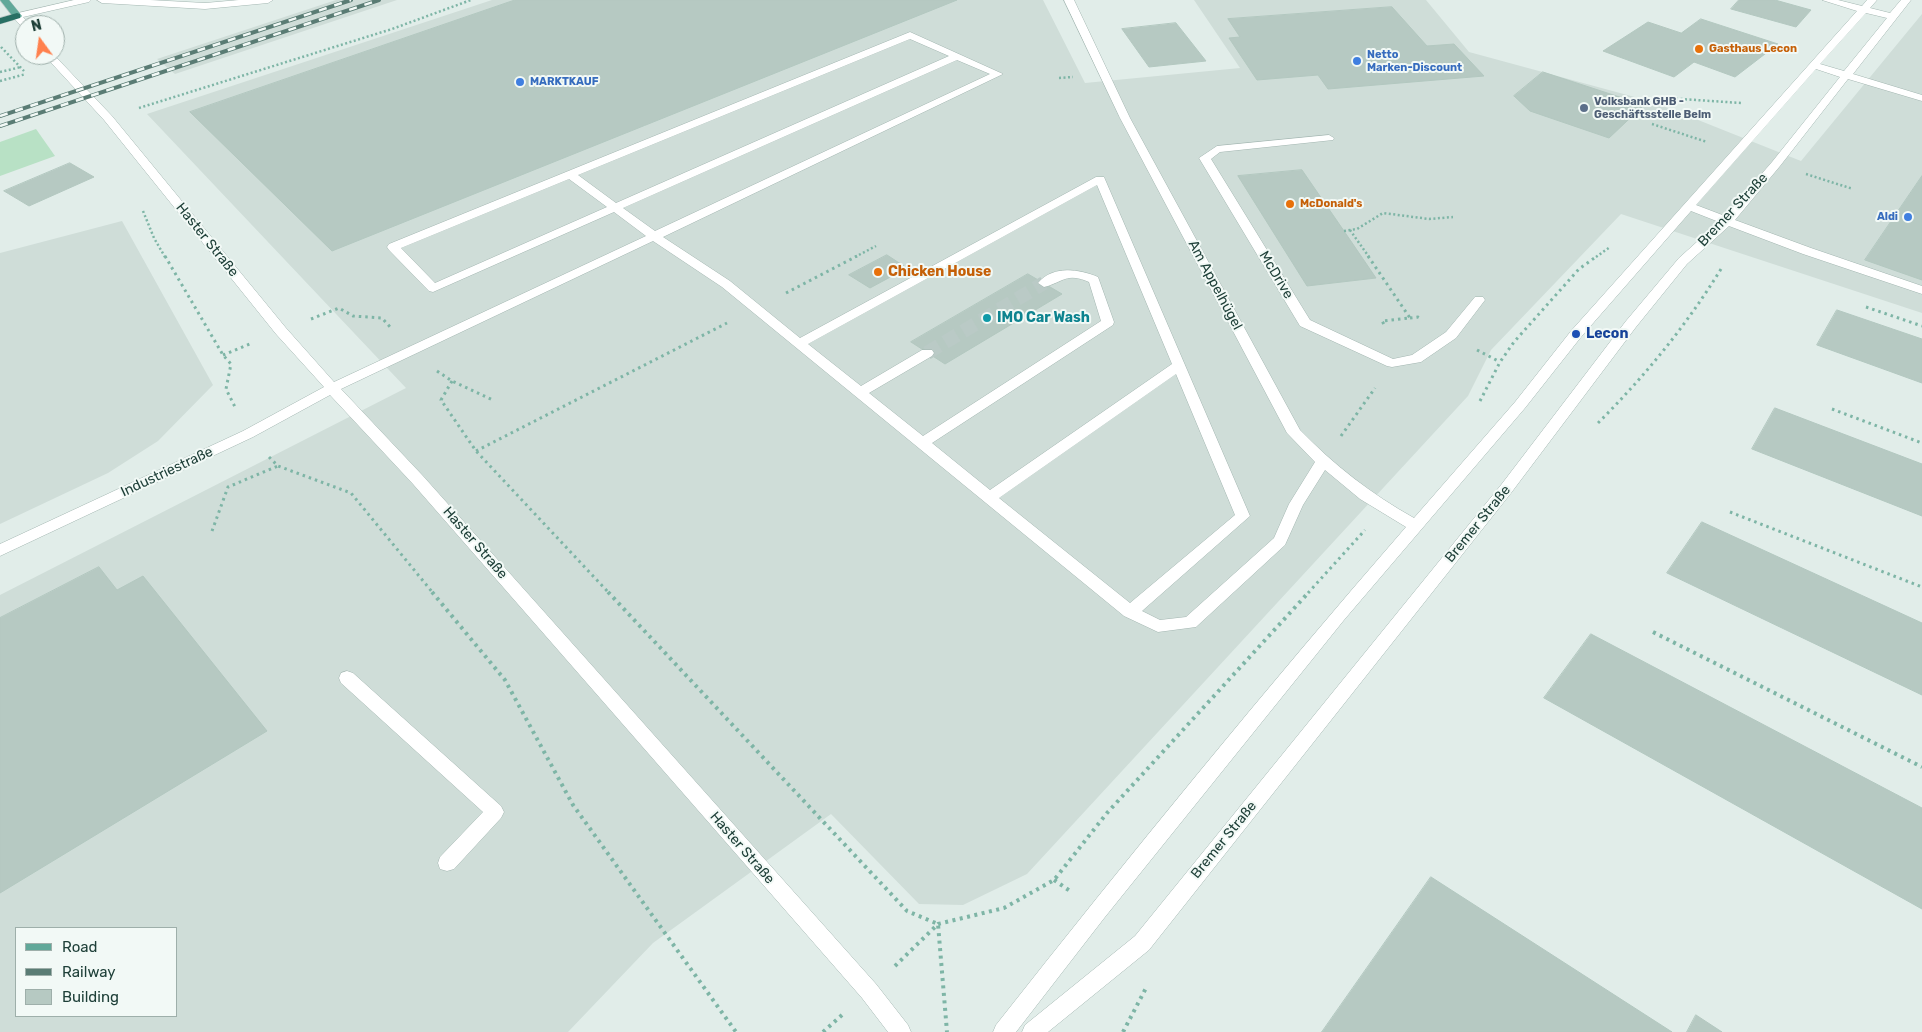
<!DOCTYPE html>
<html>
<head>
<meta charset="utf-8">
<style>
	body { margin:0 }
	#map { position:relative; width:1922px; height:1032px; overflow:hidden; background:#e1ede9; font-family:Rubik,sans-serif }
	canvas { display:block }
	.legend { position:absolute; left:15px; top:927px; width:162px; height:90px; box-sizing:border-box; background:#f2f9f6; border:1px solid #9eafaa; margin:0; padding:6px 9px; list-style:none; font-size:15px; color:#1f4039 }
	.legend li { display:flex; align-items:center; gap:10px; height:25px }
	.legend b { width:25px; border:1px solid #9eafaa }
	.north { position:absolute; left:15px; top:15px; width:50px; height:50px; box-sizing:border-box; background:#f2f9f6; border:1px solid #9eafaa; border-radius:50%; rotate:346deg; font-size:14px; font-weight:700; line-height:20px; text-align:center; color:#1f4039 }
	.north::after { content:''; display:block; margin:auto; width:18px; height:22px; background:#ff814e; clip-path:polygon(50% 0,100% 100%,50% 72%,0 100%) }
</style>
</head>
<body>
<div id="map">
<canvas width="1922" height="1032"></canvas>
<ul class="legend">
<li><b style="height:6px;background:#61a899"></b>Road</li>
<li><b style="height:6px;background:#5a7c74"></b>Railway</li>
<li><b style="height:14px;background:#b6c9c2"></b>Building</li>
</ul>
<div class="north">N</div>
</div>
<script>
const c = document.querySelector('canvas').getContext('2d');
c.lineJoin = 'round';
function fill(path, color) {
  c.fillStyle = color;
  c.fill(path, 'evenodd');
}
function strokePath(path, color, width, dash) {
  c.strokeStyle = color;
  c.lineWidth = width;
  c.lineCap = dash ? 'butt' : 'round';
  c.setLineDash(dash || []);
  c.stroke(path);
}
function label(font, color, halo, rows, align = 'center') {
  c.font = font + ' Rubik,sans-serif';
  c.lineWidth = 4;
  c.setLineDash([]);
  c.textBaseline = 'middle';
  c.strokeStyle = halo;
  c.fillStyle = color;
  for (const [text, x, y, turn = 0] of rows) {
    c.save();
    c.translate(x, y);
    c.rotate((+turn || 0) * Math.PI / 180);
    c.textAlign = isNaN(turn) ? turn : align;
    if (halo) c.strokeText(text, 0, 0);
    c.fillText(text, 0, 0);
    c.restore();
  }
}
fill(new Path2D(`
	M336 0H397L175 74 157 59Z
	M492 0H1043L1085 83 1240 68 1194 0H1426L1469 52 1653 102 1801 161 1922 14V313L1621 214 1491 350 1468 396 1027 874 963 905 919 904 831 814 653 943 568 1032H0V595L406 388 147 114ZM16 928H176V1016H16Z
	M122 221 213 385 158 441 108 473 0 524V253Z`), '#cfddd8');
fill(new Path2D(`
	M36 129 55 156 0 176V142Z`), '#b8e1c5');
const building = new Path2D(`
	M515 0H957L332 251 190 112Z
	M1739 0H1775L1811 10 1796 27 1731 9Z
	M1392 7 1427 46 1454 44 1484 76 1328 89 1318 75 1257 80 1229 38 1240 37 1228 19Z
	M1701 19 1778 44 1735 77 1694 62 1674 77 1603 51 1648 22 1681 33Z
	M1176 23 1206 61 1149 67 1122 29Z
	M1543 72 1644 105 1609 138 1530 111 1514 96Z
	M70 163 94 177 29 206 4 191Z
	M1302 170 1344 231 1376 278 1307 286 1238 176Z
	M1922 176V280L1865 260Z
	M887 255 907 268 870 288 849 275Z
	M1028 274 1062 294 945 364 911 342Z
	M1837 310 1922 339V383L1817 345Z
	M1775 408 1922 464V516L1752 449Z
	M1702 522 1922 623V695L1667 573Z
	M99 567 117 590 143 576 267 731 0 893V618Z
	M1591 634 1922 808V909L1544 698Z
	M1431 877 1672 1032H1322Z
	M1696 1015 1722 1032H1687Z`);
fill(building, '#b6c9c2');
strokePath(building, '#b3c8c0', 1);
strokePath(new Path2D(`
	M927 353 1044 283`), '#bacac6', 14, [14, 7]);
const minor = new Path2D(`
	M74 0H91L89 2 23 17 30 25H25V28L22 27 12 16 14 14Z
	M97 0H150L205 3 239 0H273L268 3 205 9 102 3Z
	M1064 0H1074L1130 118 1300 430C1334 465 1371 494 1414 518L1515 402 1571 331 1857 11 1822 0H1838L1862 6 1867 0H1877L1870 8 1890 13 1901 0H1911L1853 74 1922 95V101L1848 79 1780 166 1735 220 1811 248 1922 286V294L1803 254 1729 226 1687 264 1636 327 1511 493 1149 950 1048 1032H1022L1025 1025 1135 936 1501 485 1626 321 1679 258 1719 222 1691 211 1581 337 1525 408 1344 620 1105 917 1016 1032H993L996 1025C1129 856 1265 689 1406 527L1360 499 1325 470 1303 505 1285 545 1196 627 1158 632 1124 616 722 287 653 241 341 389 423 476 876 984 908 1025 911 1032H888L862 998 413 484 330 395 253 437 0 556V544L243 431 324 387 276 334 104 120 44 55H54L112 116 286 328 334 382 646 236 614 212 433 292 429 291 389 250 387 247 389 244 910 32 1003 74 663 237 730 281 800 338 1096 177H1104L1250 516 1142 611 1160 620 1186 617 1274 538 1289 504 1315 462 1287 433 1120 118ZM1866 13 1887 18 1844 71 1820 64ZM910 39 949 56 616 203 578 175ZM957 60 990 74 655 231 623 208ZM1816 69 1840 77 1772 162 1725 216 1696 205ZM569 179 607 207 435 283 401 248ZM1097 185 1172 364 990 490 932 443 1113 325 1114 322 1098 277C1079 269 1053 265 1038 283L1044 287C1064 282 1066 272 1089 282L1101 321 923 436 869 393 932 356 934 353 932 350H922L861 386 808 344ZM1176 374 1235 515 1130 603 999 498Z
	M1329 135 1334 138 1333 140 1220 152 1211 159 1310 320 1393 359 1412 355 1446 332 1475 297H1483L1485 300 1456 338 1421 362 1392 367 1387 366 1300 326 1199 158 1217 146Z
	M347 671 353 673 501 806 504 812 501 818 454 869 447 871 440 869 438 863 440 857 483 812 341 683 339 678 341 673Z`);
const major = new Path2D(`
	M0 0H9L22 16 20 18H14Z`);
const highway = new Path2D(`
	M17 13 20 14V18L0 24V18Z`);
strokePath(minor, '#a3b6b1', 1);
strokePath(major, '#c0cac8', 1);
strokePath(highway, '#c0cac8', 1);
strokePath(new Path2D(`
	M1 47 24 71
	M0 72 21 67
	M1059 78 1073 77
	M0 81 26 74
	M139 108 392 29 471 0
	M1662 114 1657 106 1666 98 1741 103
	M1652 124 1707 142
	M1806 174 1853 189
	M143 211 154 238 165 257
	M1350 230 1369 257
	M1344 231 1357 229 1383 213 1429 219 1453 217
	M855 257 876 246
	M1596 257 1610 247`), '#7eb5a6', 2.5, [2, 2.5]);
strokePath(new Path2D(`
	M165 256 223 355 231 364 226 389 235 407
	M1368 256 1410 318 1382 321 1385 326
	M786 293 857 256
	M1866 307 1922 326
	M1410 318 1418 317 1422 319
	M311 319 339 308 353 316 382 318 391 328
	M1477 350 1500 362
	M223 355 252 343
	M437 371 452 381 493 400
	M452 381 441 400 476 451 609 593
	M1480 401 1500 362 1514 342 1579 269 1597 256
	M1832 409 1922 443
	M1598 423C1645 376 1686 326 1721 269
	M1341 436 1375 388
	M476 451 727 323
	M269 457 278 466 351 493 433 593
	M1730 512 1922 587
	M212 531 228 487 278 466
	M1308 593 1365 530`), '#7eb5a6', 3, [2.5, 4]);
strokePath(new Path2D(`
	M432 592 505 680 573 805 736 1032
	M608 592 907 911 938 924 947 1032
	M1653 632 1922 767
	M1054 880 1070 891
	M895 966 938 924 1004 908 1054 880 1107 813 1309 592
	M823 1032 842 1015
	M1123 1032 1146 988`), '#7eb5a6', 4, [3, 4.5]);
fill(minor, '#fff');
fill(major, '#61a899');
fill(highway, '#287064');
const rail = new Path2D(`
	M0 116 351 0
	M0 126 379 0`);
strokePath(rail, '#5a7c74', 4);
strokePath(rail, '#f2f9f6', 2.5, [8]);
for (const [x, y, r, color] of [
	[1699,49,5,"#e8710a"],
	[1357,61,5,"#3f7fe0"],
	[520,82,5,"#3f7fe0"],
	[1584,108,5,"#5c6f8a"],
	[1290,204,5,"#e8710a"],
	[1908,217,5,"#3f7fe0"],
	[878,272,5,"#e8710a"],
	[987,318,5,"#0f9aa8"],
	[1576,334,5,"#1a4fb4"]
]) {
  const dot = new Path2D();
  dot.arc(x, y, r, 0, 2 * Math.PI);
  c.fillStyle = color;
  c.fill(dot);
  strokePath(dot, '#f2f9f6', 2);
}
label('bold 11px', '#c56008', '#f2f9f6', [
	["Gasthaus Lecon",1709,49],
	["McDonald's",1300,204]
], 'left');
label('bold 11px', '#366cbe', '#f2f9f6', [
	["Netto",1367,55],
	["Marken-Discount",1367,68],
	["MARKTKAUF",530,82],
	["Aldi",1898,217,"right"]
], 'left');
label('bold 11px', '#4e5e75', '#f2f9f6', [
	["Volksbank GHB -",1594,102],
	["Geschäftsstelle Belm",1594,115]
], 'left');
label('14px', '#1f4039', '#f2f9f6', [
	["Bremer Straße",1733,210,-47],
	["Haster Straße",207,240,51],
	["McDrive",1276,275,59],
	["Am Appelhügel",1215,285,62],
	["Industriestraße",167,472,-25],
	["Bremer Straße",1478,524,-51],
	["Haster Straße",475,543,49],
	["Bremer Straße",1224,840,-51],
	["Haster Straße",742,848,49]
]);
label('bold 14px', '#c56008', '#f2f9f6', [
	["Chicken House",888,272]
], 'left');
label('bold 14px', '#0d838f', '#f2f9f6', [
	["IMO Car Wash",997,318]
], 'left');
label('bold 14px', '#164399', '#f2f9f6', [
	["Lecon",1586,334]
], 'left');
</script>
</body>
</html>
